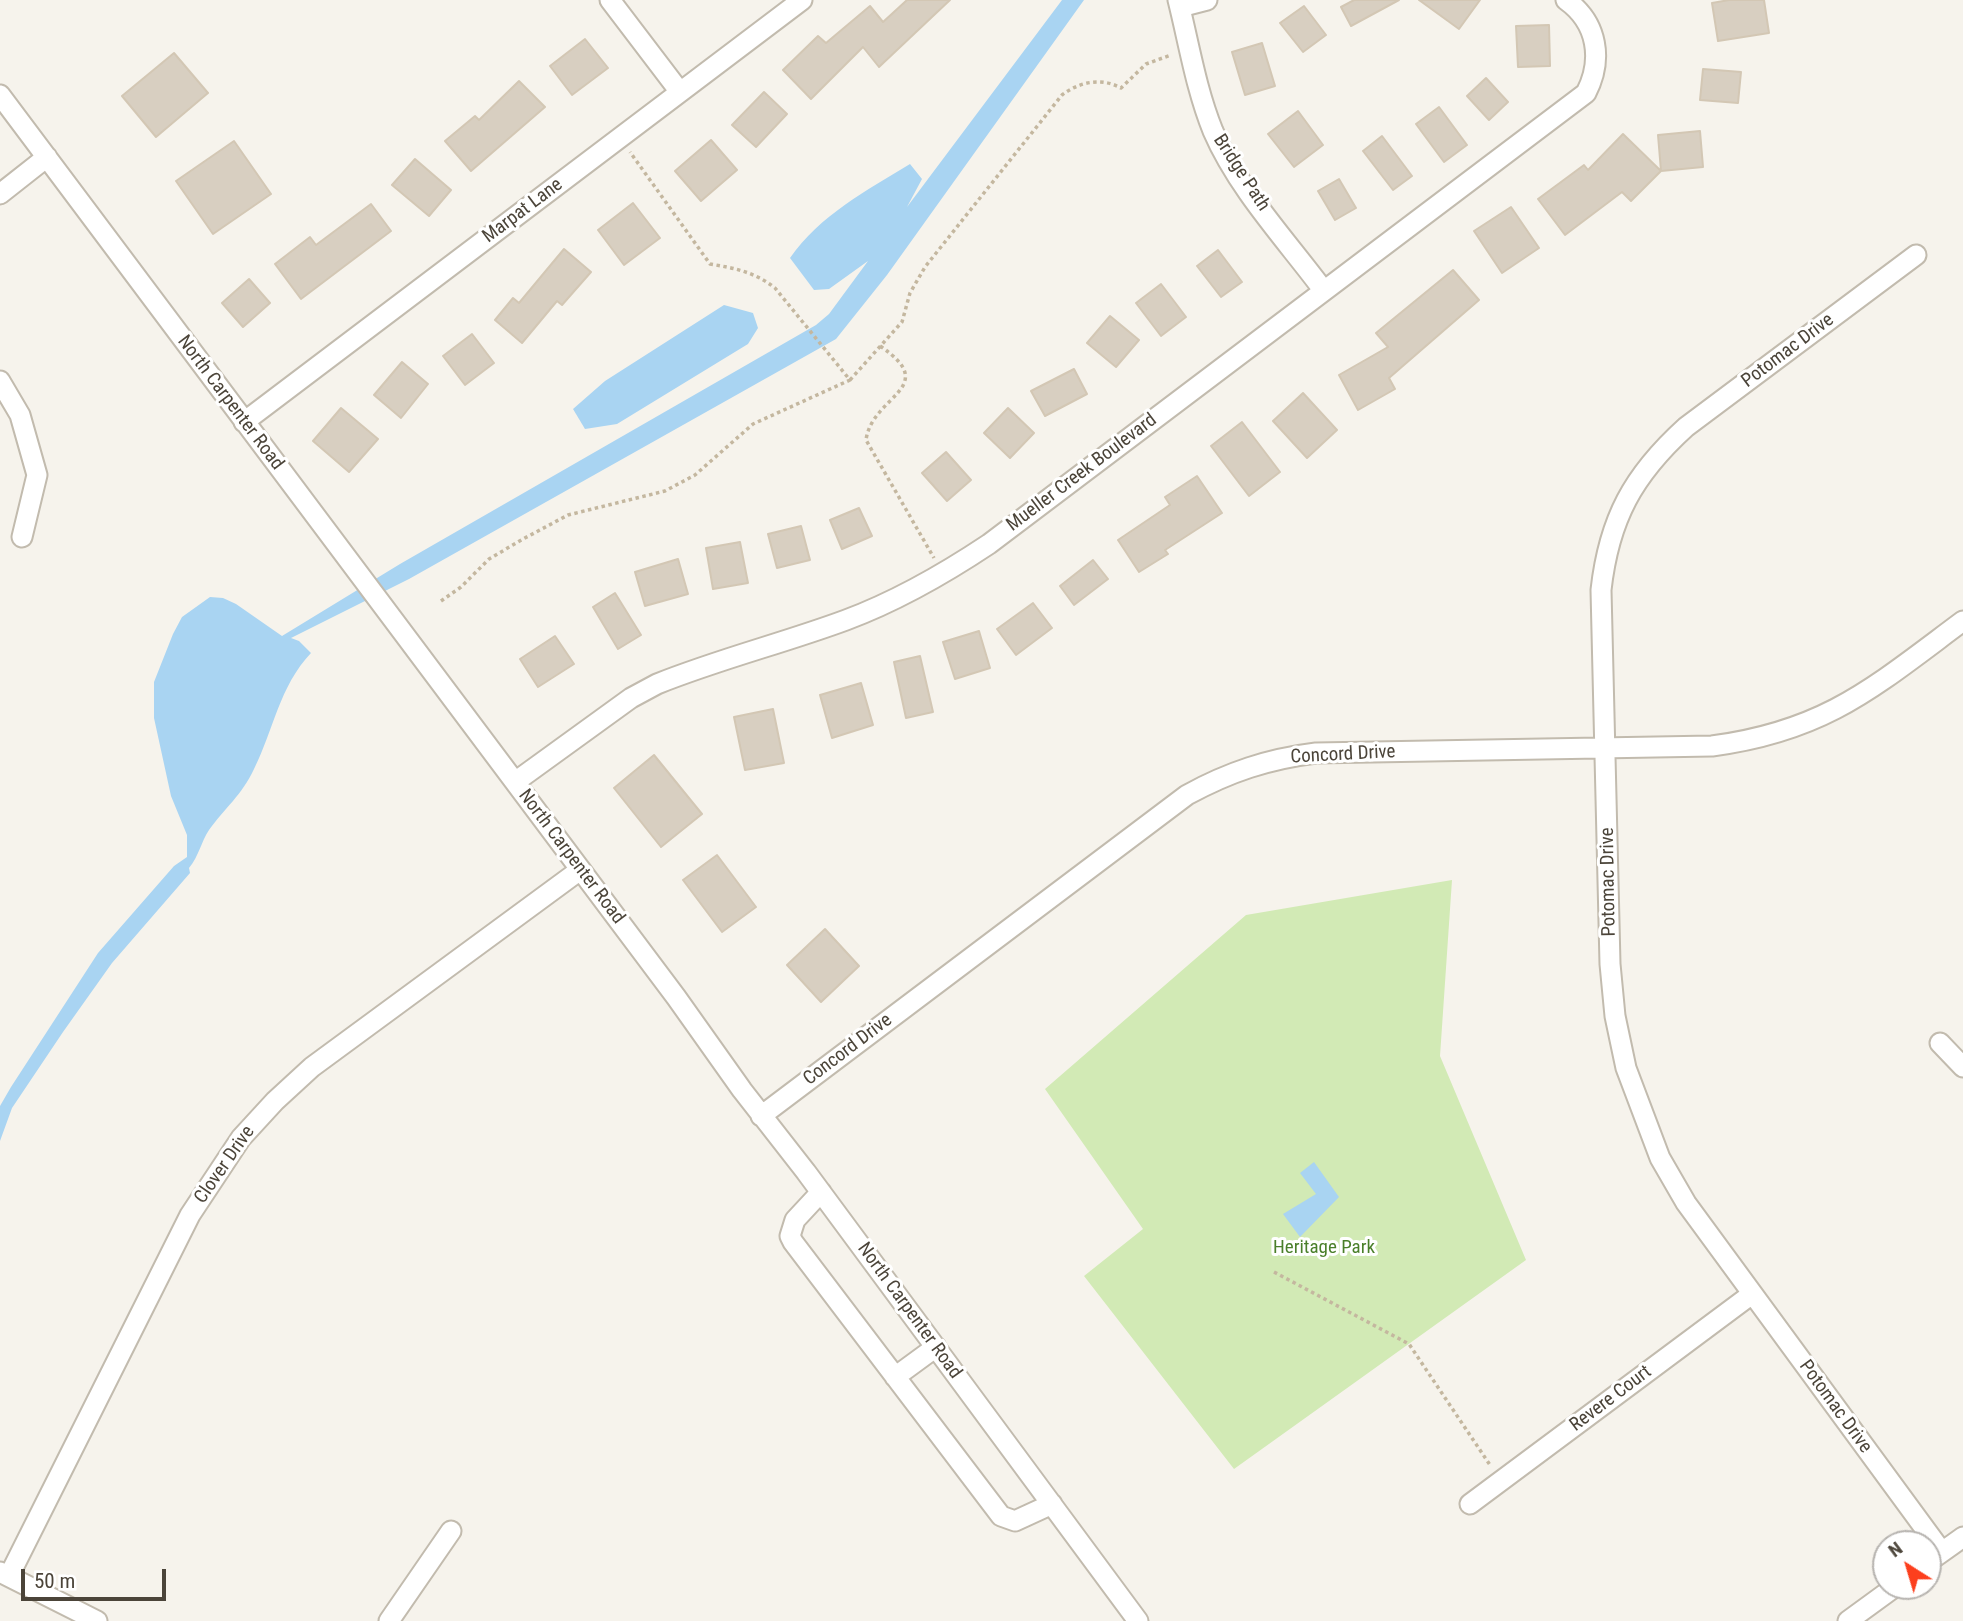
<!DOCTYPE html>
<html>
<head>
<meta charset="utf-8">
<style>
	body { margin:0 }
	#map { position:relative; width:1963px; height:1621px; overflow:hidden; background:#f6f3ec; font-family:"Roboto Condensed",sans-serif }
	canvas { display:block }
	.north { position:absolute; left:1872px; top:1530px; width:70px; height:70px; box-sizing:border-box; background:#fff; border:2px solid #b7b4b0; border-radius:50%; rotate:323deg; font-size:19px; font-weight:700; line-height:28px; text-align:center; color:#4b4439 }
	.north::after { content:''; display:block; margin:auto; width:24px; height:32px; background:#fc3f1d; clip-path:polygon(50% 0,100% 100%,50% 72%,0 100%) }
	.scale { position:absolute; left:21px; top:1569px; width:145px; height:32px; box-sizing:border-box; border:4px solid #4b4439; border-top:0; padding-left:9px; font-size:21px; line-height:24px; white-space:nowrap; color:#4b4439; -webkit-text-stroke:5px #fff; paint-order:stroke }
</style>
</head>
<body>
<div id="map">
<canvas width="1963" height="1621"></canvas>
<div class="north">N</div>
<div class="scale">50 m</div>
</div>
<script>
const c = document.querySelector('canvas').getContext('2d');
c.lineJoin = 'round';
function fill(path, color) {
  c.fillStyle = color;
  c.fill(path, 'evenodd');
}
function strokePath(path, color, width, dash) {
  c.strokeStyle = color;
  c.lineWidth = width;
  c.lineCap = dash ? 'butt' : 'round';
  c.setLineDash(dash || []);
  c.stroke(path);
}
function label(font, color, halo, rows, align = 'center') {
  c.font = font + ' "Roboto Condensed",sans-serif';
  c.lineWidth = 6;
  c.setLineDash([]);
  c.textBaseline = 'middle';
  c.strokeStyle = halo;
  c.fillStyle = color;
  for (const [text, x, y, turn = 0] of rows) {
    c.save();
    c.translate(x, y);
    c.rotate((+turn || 0) * Math.PI / 180);
    c.textAlign = isNaN(turn) ? turn : align;
    if (halo) c.strokeText(text, 0, 0);
    c.fillText(text, 0, 0);
    c.restore();
  }
}
fill(new Path2D(`
	M1452 880 1440 1056 1526 1260 1234 1469 1084 1276 1143 1229 1045 1089 1246 915Z`), '#d2eab5');
fill(new Path2D(`
	M1062 0H1084L887 275 836 339 409 579 291 638 299 641 311 653C279 687 274 729 254 769 242 795 224 809 209 830 201 842 199 856 189 868L190 873 112 963 63 1032 12 1108 0 1141V1106L11 1087 98 953 174 866 187 857V835L171 796 154 718V682L173 634 182 617 210 597 223 598 236 604 282 636 400 564 816 325 829 314 868 261 829 289 814 290 790 258C820 215 866 191 910 164L922 179 907 207Z
	M724 305 753 313 758 328 748 344 617 424 585 429 573 409 605 381Z
	M1314 1162 1339 1197 1300 1237 1283 1214 1316 1194 1300 1173Z`), '#a9d4f2');
const building = new Path2D(`
	M907 0H950L879 67 863 47 811 99 783 70 818 36 826 43 870 6 883 22Z
	M1354 0H1399L1351 26 1341 7Z
	M1419 0H1480L1459 29Z
	M1729 0H1764L1769 33 1718 41 1712 3Z
	M1304 6 1326 35 1303 52 1280 23Z
	M1549 25 1550 66 1518 67 1516 26Z
	M585 39 608 68 572 95 550 66Z
	M1262 43 1275 86 1245 95 1232 52Z
	M174 53 208 93 156 137 122 96Z
	M1703 69 1741 72 1738 103 1700 100Z
	M1486 78 1508 102 1489 120 1467 96Z
	M519 81 545 107 471 171 445 141 475 116 479 120Z
	M764 92 787 114 756 147 732 125Z
	M1439 107 1467 145 1444 162 1416 124Z
	M1298 111 1323 145 1294 167 1268 134Z
	M1700 131 1703 167 1661 171 1658 135Z
	M1623 134 1661 171 1631 201 1622 192 1565 235 1538 199 1584 165 1588 170Z
	M1382 136 1412 176 1393 190 1363 151Z
	M711 140 737 170 701 201 675 171Z
	M234 141 271 194 213 234 176 181Z
	M415 159 451 190 429 216 392 185Z
	M1339 179 1356 208 1335 220 1318 191Z
	M633 203 660 238 624 265 598 230Z
	M371 204 391 231 301 299 275 264 310 237 316 245Z
	M1511 207 1539 248 1502 273 1474 231Z
	M564 249 591 272 562 305 557 301 522 343 495 320 513 298 519 303Z
	M1218 250 1242 282 1221 297 1197 266Z
	M1453 270 1479 300 1389 378 1395 389 1358 410 1339 375 1388 347 1376 333Z
	M249 279 270 303 243 327 222 303Z
	M1161 284 1186 317 1161 336 1136 303Z
	M1110 316 1139 340 1116 367 1087 343Z
	M472 334 494 363 465 385 443 356Z
	M402 362 428 384 401 418 374 395Z
	M1074 369 1087 394 1045 416 1031 391Z
	M1303 393 1337 430 1307 458 1273 421Z
	M341 408 378 439 349 472 313 441Z
	M1008 408 1034 433 1010 458 984 433Z
	M1242 422 1280 472 1249 496 1211 446Z
	M946 452 971 480 947 501 922 473Z
	M1197 476 1222 513 1165 550 1168 554 1139 572 1118 540 1170 505 1165 497Z
	M859 508 872 536 842 549 830 520Z
	M801 526 810 560 777 568 768 534Z
	M740 542 748 583 713 589 706 548Z
	M678 559 688 594 645 606 635 572Z
	M1093 560 1108 579 1074 605 1060 586Z
	M615 593 641 635 618 649 593 607Z
	M1033 603 1052 628 1016 655 997 629Z
	M979 631 990 668 955 679 943 642Z
	M555 636 574 664 538 687 520 659Z
	M920 656 933 712 906 718 894 662Z
	M861 683 873 725 832 738 820 695Z
	M773 709 784 763 745 770 734 717Z
	M654 755 702 814 661 847 614 788Z
	M717 855 756 907 722 932 683 880Z
	M825 929 859 966 821 1002 787 965Z`);
fill(building, '#d8cfc1');
strokePath(building, '#d3c7b4', 2);
const minor = new Path2D(`
	M610 0 680 92
	M1178 0C1189 44 1196 89 1213 131 1238 189 1286 240 1324 291
	M1180 7 1207 0
	M0 95 676 997 742 1090 806 1172 1138 1621
	M0 194 47 157
	M1916 255 1686 427C1633 475 1609 519 1601 590L1610 964 1615 1016 1626 1068 1660 1158 1686 1203 1942 1552
	M0 381 20 415 37 475 22 537
	M244 422 802 0
	M515 782 631 698 657 684C719 659 784 643 846 620 897 601 944 574 989 544L1586 93C1603 60 1598 23 1566 0
	M1940 1043 1963 1067
	M761 1116 1187 795C1229 772 1268 759 1316 753L1712 746C1826 731 1874 687 1963 621
	M821 1192 795 1220 790 1236 793 1242 1001 1516 1015 1521 1052 1504
	M895 1377 936 1347
	M1470 1504 1752 1294
	M1928 1562 1963 1537
	M0 1572 97 1621
	M9 1576 190 1215 241 1138 275 1101 312 1067 580 870
	M389 1621 451 1531
	M1848 1621 1896 1586`);
strokePath(minor, '#c2bbae', 23);
strokePath(new Path2D(`
	M880 346C942 388 872 395 866 440L934 558
	M850 380 902 322 910 293 925 267 1062 95C1079 82 1101 77 1121 88L1146 64 1171 55
	M441 601 461 587 489 559 523 539 568 515 665 491 695 475 753 424 850 380 775 288C755 272 734 268 710 264L630 152
	M1274 1272 1409 1344 1490 1465`), '#c4b79f', 3.5, [3.5, 3.5]);
strokePath(minor, '#fff', 19);
label('19px', '#4b4439', '#fff', [
	["Bridge Path",1241,173,57],
	["Marpat Lane",523,211,-37],
	["Potomac Drive",1788,351,-37],
	["North Carpenter Road",230,403,53],
	["Mueller Creek Boulevard",1082,473,-37],
	["Concord Drive",1343,755,-3],
	["North Carpenter Road",571,857,53],
	["Potomac Drive",1609,882,-91],
	["Concord Drive",848,1050,-37],
	["Clover Drive",225,1165,-55],
	["North Carpenter Road",909,1311,54],
	["Revere Court",1611,1399,-37],
	["Potomac Drive",1835,1407,54]
]);
label('19px', '#4a7f2a', '#fff', [
	["Heritage Park",1324,1248]
]);
</script>
</body>
</html>
